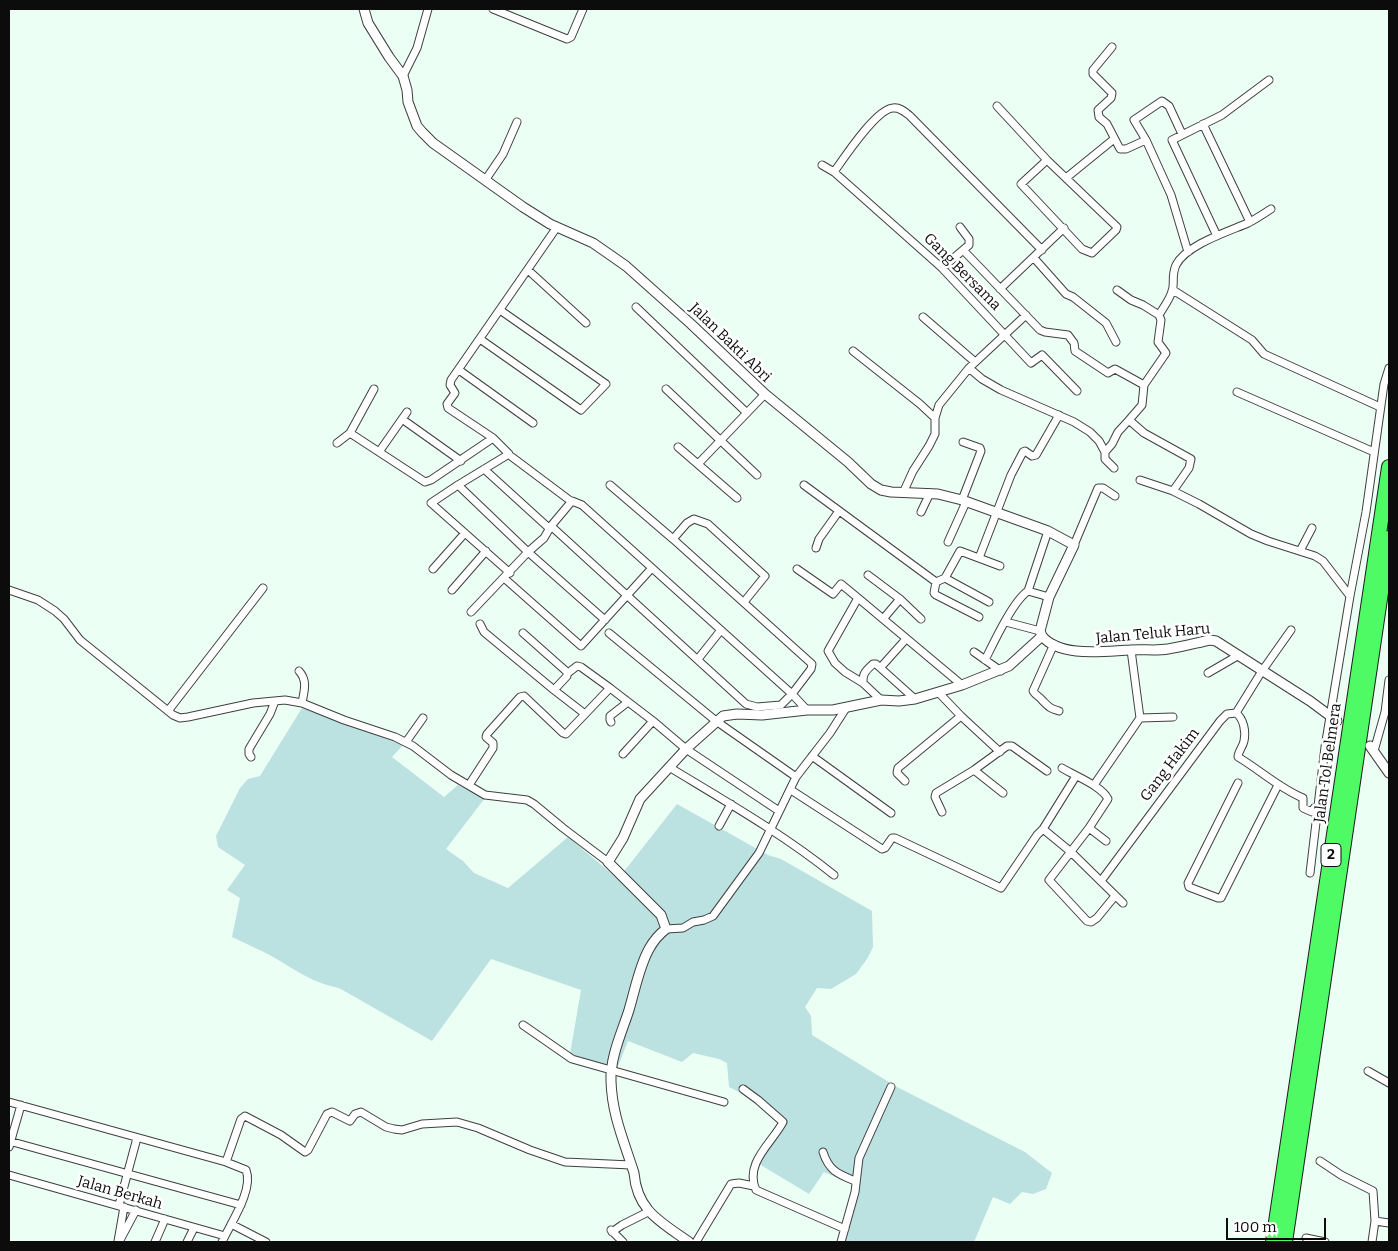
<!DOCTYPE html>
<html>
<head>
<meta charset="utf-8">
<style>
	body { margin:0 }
	#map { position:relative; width:1398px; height:1251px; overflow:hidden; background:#ecfff5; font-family:Bitter,serif }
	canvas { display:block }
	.frame { position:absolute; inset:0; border:10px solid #0c0c0c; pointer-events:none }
	.scale { position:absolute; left:1226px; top:1218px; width:100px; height:22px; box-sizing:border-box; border:2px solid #0c0c0c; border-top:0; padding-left:6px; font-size:15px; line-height:18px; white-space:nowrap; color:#0c0c0c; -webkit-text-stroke:4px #fff; paint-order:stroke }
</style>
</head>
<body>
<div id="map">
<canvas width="1398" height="1251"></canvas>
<div class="frame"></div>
<div class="scale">100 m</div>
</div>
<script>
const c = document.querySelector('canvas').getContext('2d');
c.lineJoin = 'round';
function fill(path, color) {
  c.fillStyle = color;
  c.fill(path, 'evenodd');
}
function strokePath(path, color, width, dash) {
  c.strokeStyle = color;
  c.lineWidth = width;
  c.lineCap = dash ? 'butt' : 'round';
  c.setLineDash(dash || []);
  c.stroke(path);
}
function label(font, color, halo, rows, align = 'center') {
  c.font = font + ' Bitter,serif';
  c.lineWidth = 5;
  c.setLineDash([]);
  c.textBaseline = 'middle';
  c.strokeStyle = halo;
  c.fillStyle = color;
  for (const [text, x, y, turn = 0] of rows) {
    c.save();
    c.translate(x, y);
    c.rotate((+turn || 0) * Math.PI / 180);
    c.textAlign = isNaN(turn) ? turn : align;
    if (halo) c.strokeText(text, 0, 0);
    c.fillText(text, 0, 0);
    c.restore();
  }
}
fill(new Path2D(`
	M302 708 403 745 392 757 444 797 458 785 485 798 446 849 463 861 474 873 508 888 568 837 618 879 677 804 768 855 781 859 872 911 873 947 867 959 856 974 831 989 817 988 805 1007 811 1016 812 1035 897 1087 1025 1152 1052 1173 1046 1189 1033 1194 1022 1192 1010 1204 993 1197 974 1242H844L855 1186 824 1172 809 1194 759 1164 788 1121 743 1087 739 1092 729 1087 727 1063 719 1059 693 1053 682 1062 628 1041 617 1069 570 1054 581 990 491 959 432 1041 339 988C315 984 295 970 275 958 261 950 246 944 232 937L240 898 227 890 245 865 218 847 216 836 240 788 248 779 260 776Z`), '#bce1e1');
const minor = new Path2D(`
	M493 9 567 39 571 37 583 9
	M1112 47 1093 70V74L1112 93 1111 98 1098 110 1099 117 1107 124 1120 149H1126L1146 140
	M403 76 417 48 428 9
	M997 106 1047 160
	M1203 124 1250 222
	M1182 134 1169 106 1162 101 1134 120 1146 140 1171 195 1188 252
	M1047 160 1117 227 1116 230 1092 253 1082 249 1021 184Z
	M822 165 834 172 942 268 1031 363 1042 355 1077 391
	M834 172C844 158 876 109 893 108 900 107 905 112 910 116L1042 250
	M1066 178 1114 139
	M486 179 503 154 517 122
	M1217 236 1172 140 1222 115 1269 80
	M963 250 1040 330 1045 332 1068 335 1074 343 1075 351 1108 373 1115 369 1144 385
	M1034 258 1066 294 1073 297 1106 323 1116 342
	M942 268 969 245V239L960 227
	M528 270 586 323
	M1000 289 1064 228
	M1117 290 1131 300 1143 305 1159 315 1161 320 1158 342 1166 353 1144 385 1142 405 1129 420 1144 433 1191 459 1189 468 1173 491
	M1173 290 1252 340 1264 354 1380 407
	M636 307 747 413
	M1159 315C1163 308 1170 299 1172 291 1175 284 1171 276 1176 265 1186 245 1227 232 1248 223 1256 219 1263 214 1271 209
	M923 317 975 362
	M480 339 581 410 606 384 500 310
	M853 351 920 404 935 418
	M969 368 982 379 1001 390 1074 422 1090 432 1099 441 1105 452V459L1114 468
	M459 370 533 423
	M666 389 757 475
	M1237 392 1374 452
	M402 419 461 461
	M350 433 425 482 431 480 493 438
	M337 443 350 433 374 389
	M678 447 737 498
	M379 452 407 412
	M1105 452 1112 444 1118 432 1129 420
	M512 457 572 502
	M698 464 765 394
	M484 469 550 529
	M1140 480 1173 491 1199 504 1251 534 1268 541 1315 556 1323 561 1350 596
	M458 485 528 552 605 620
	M804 485 936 582 945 578 960 551 1000 566
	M903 493 913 471 929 446 935 434V418L939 405 969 368 1026 315
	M962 500 981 451 980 448 963 442
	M921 512 930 493
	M551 526 746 704 757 707 781 705 792 694 811 669 812 664 673 539 610 485
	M673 539 687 523 694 519 708 524 765 576 744 602
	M948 542 966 502
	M1074 545 1098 488H1103L1115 496
	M816 548 819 539 839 511
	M1300 551 1312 528
	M979 558 1011 475 1023 452 1025 451 1032 456 1036 455 1059 415
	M433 569 465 533
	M797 569 833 594 841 584 858 598 828 651 835 663 845 672 863 683 881 700
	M510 573 431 503 458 485 509 454 493 438 448 408 447 404 455 393 450 385 451 380 557 227
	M868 575 900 599 921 619
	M504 578 581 646 651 569
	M945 578 989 602
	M936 582 934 593 936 595 979 617
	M9 590 38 600 55 611 64 619 80 640 173 715 180 718 188 717 253 703 285 700 302 703 344 720 395 737 413 746 451 775 485 795 527 800 534 804 563 828 608 862
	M452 590 486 551
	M1028 591 1049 597
	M858 598 962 685
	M471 612 528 552 544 538 551 526 572 501 582 505 792 694 807 710
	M883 619 900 599
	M1006 622 1040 631
	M480 624 484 632 554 690 585 714
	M523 633 567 672V676L554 690
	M609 633 716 721 796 777
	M1054 644 1033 691C1036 696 1039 696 1042 700 1049 707 1049 708 1059 711
	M974 652 1001 671
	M698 659 721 630
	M985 660C994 642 1013 601 1028 591L1048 531
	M881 667 906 639
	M299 671C308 681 304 691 302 703
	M568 673 577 666 581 667 610 688
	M1208 673 1239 655
	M863 683C862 673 867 670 873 664H876L915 699
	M938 692 961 716 1000 752
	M168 711 263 588
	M1236 713C1244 719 1246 732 1244 741 1243 747 1238 751 1238 757 1260 770 1279 788 1303 798V808L1312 812 1314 808H1318
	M1140 718 1173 717
	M611 722 610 720V716L628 702
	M406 742 423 718
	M1374 751 1385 712 1389 680
	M623 754 653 721
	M812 756 891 813
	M251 757 249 754V749L270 714 275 701
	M669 767C725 801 783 834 834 875
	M1062 768C1075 776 1102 786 1108 799L1089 828 1049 880 1087 921 1091 922 1097 918 1115 896
	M974 770 1003 793
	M905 781 897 773 898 768 961 716
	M1238 783 1188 883 1189 887 1218 898H1221L1278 785
	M469 785 493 748V743L486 737 487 734 520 697 524 696 563 733 566 734 610 688 653 721 686 749 779 811
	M1094 785 1140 718 1131 650
	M791 790 882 849 885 848 892 838H895L1001 888 1037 835 1043 829 1076 776
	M942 812 935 797 936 793 974 770 1007 746H1012L1047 771
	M719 826 731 804
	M1089 828 1106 841
	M1043 829 1071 852 1123 903
	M1310 873 1325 747 1350 596 1366 512 1384 384 1389 368
	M1101 881 1220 721 1227 714 1236 713 1262 671 1291 630
	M666 929 683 928 693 922 704 920 713 916 759 853 796 777 830 733 846 708
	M523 1025 572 1059 724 1102
	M1368 1071 1389 1083
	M743 1089 758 1100 783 1122C772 1143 744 1163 756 1190L845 1229
	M9 1102 226 1162 246 1170C254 1190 230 1224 222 1242
	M9 1141 241 1205
	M9 1147 21 1105
	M823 1152C829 1171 838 1174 855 1181
	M1320 1161 1341 1175 1373 1191 1375 1221 1372 1242
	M226 1162 241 1119 245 1116 281 1135 305 1152 308 1150 327 1114 332 1112 350 1121 355 1114 361 1112 386 1127 394 1129 402 1130 422 1124 457 1122 478 1128 530 1150 565 1162 631 1165
	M9 1175 225 1236
	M119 1205 137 1138
	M1375 1221 1389 1223
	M231 1224 266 1242
	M611 1230 623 1242
	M612 1232 622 1225 648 1212
	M1306 1238 1325 1242
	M118 1241 124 1207
	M119 1242 136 1210
	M155 1242 165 1219
	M187 1242 194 1228
	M696 1242 731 1184 739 1183 754 1186
	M841 1242 855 1192 859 1158 891 1087`);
const tertiary = new Path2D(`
	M364 9 368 23 389 57 403 76 407 90 408 102 417 126 422 132 433 143 523 207 550 224 593 243 626 266 691 324 765 394 848 462 871 484 881 490 891 492 938 494 962 500 1048 531 1074 545 1049 597 1040 631 1042 636
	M1042 636C1060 658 1105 651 1130 650 1143 649 1156 651 1168 649 1182 647 1196 643 1210 640L1216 641 1310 701 1337 721
	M1370 746 1389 773
	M689 1242C661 1222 637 1211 634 1173 624 1141 612 1115 611 1081 610 1057 622 1032 629 1010 635 990 639 967 649 949 654 940 658 935 666 929L661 915 608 862 623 838 640 799 686 749 723 716 737 714 762 715 807 710H833L881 700 899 701 915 699 962 685 1009 666 1042 636`);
const motorway = new Path2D(`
	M1273 1242 1389 467
	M1285 1242 1389 538`);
strokePath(minor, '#3f3f3f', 9);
strokePath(tertiary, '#3f3f3f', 11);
strokePath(motorway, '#1d1d1d', 16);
strokePath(minor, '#fff', 7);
strokePath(tertiary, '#fff', 9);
strokePath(motorway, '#4efb65', 14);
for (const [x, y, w] of [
	[1331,855,20]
]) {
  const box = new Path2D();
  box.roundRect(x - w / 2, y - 11.5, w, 23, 4);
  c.fillStyle = '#fff';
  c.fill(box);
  strokePath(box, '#0c0c0c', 1);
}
label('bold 14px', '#0c0c0c', null, [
	["2",1331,855]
]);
label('15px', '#0c0c0c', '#fff', [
	["Gang Bersama",962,272,45],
	["Jalan Bakti Abri",730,343,44],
	["Jalan Teluk Haru",1153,634,-5],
	["Jalan Tol Belmera",1328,763,-82],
	["Gang Hakim",1170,765,-53],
	["Jalan Berkah",120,1193,16]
]);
</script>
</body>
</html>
